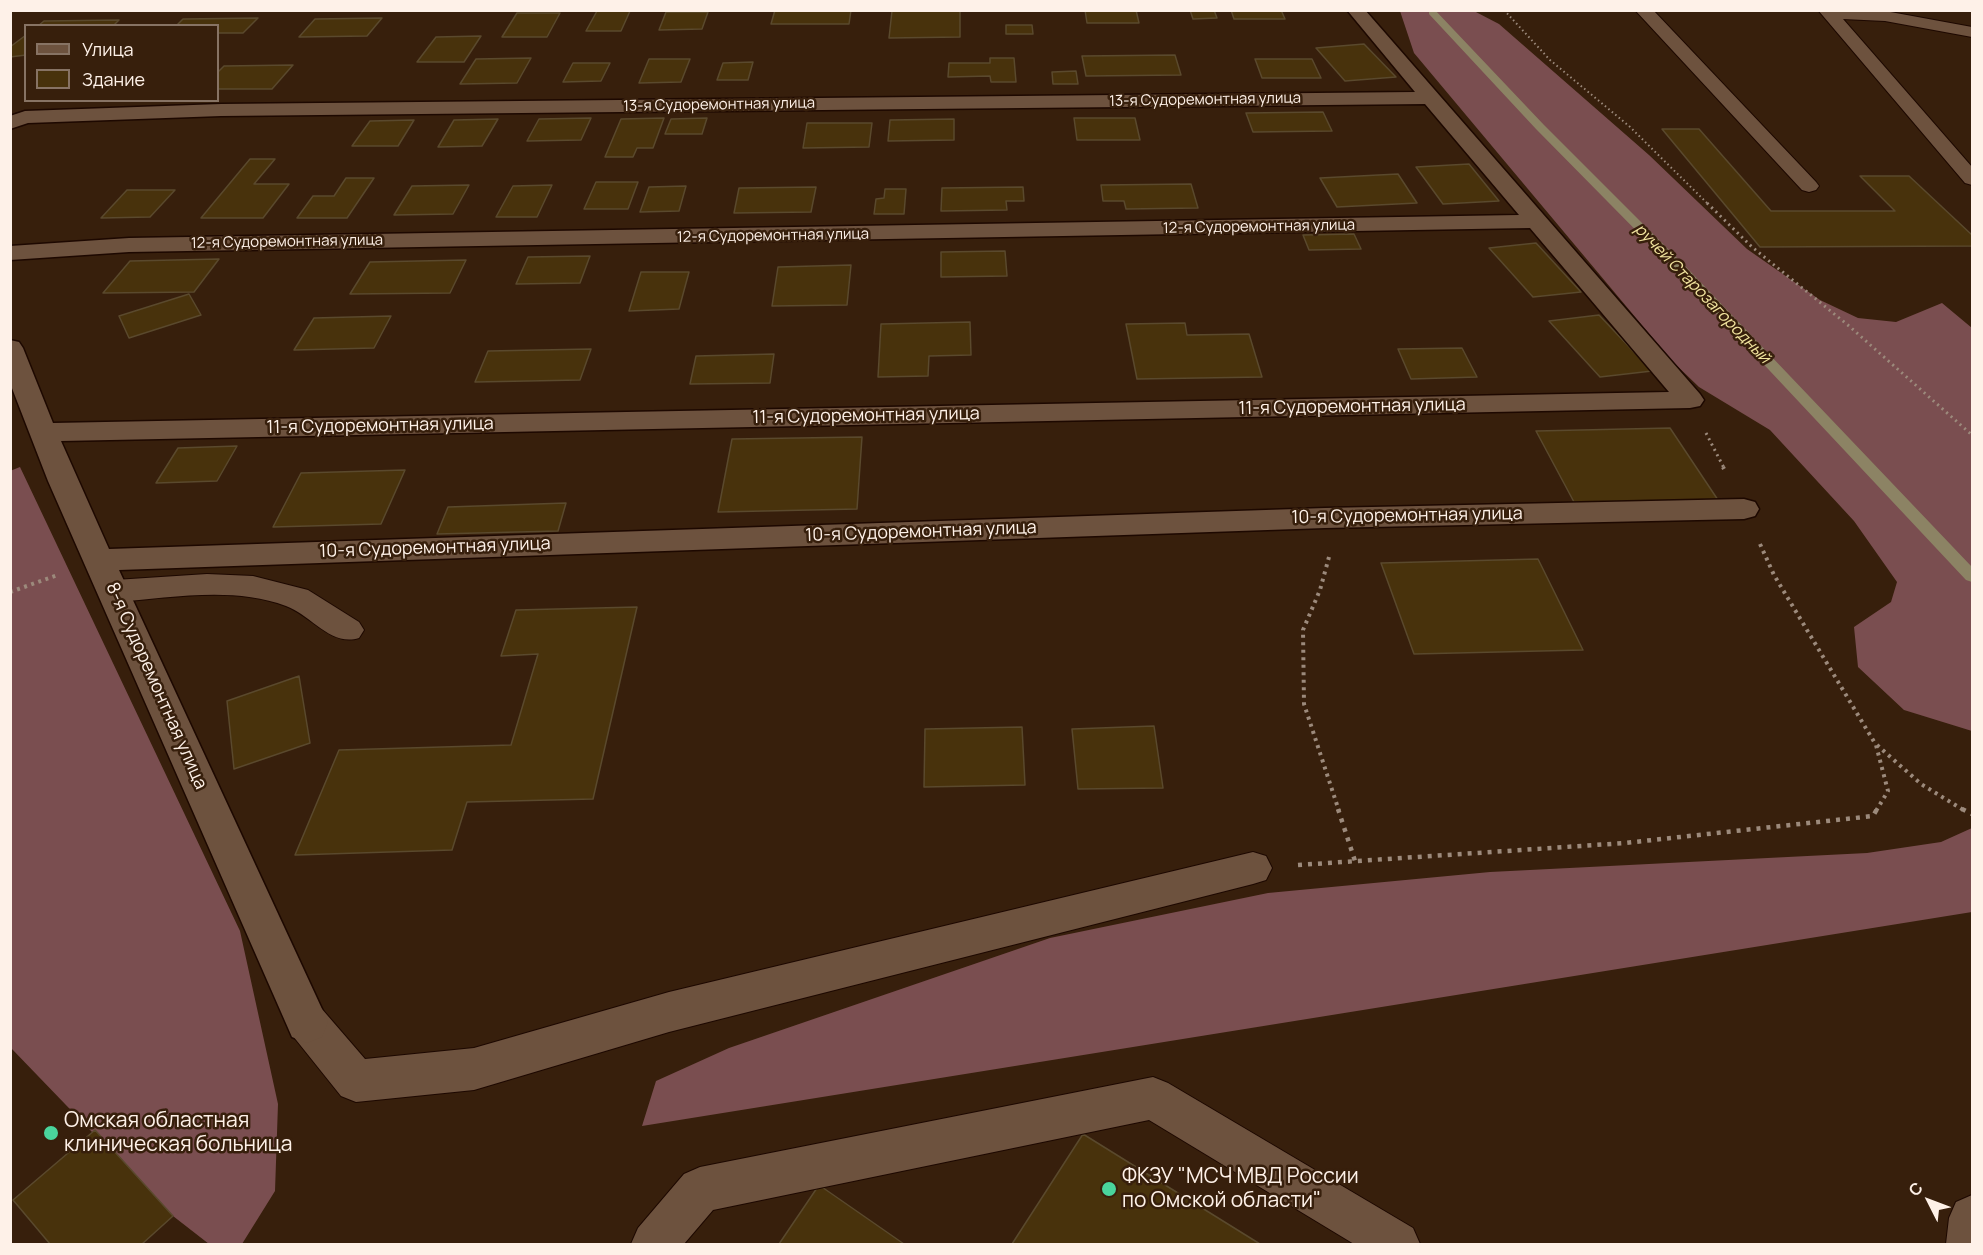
<!DOCTYPE html>
<html>
<head>
<meta charset="utf-8">
<style>
	body { margin:0 }
	#map { position:relative; width:1983px; height:1255px; overflow:hidden; background:#371f0c; font-family:Manrope,sans-serif }
	canvas { display:block }
	.frame { position:absolute; inset:0; border:12px solid #fef1e8; pointer-events:none }
	.legend { position:absolute; left:24px; top:24px; width:195px; height:78px; box-sizing:border-box; background:#371f0c; border:2px solid #877364; margin:0; padding:8px 10px; list-style:none; font-size:18px; color:#fef1e8 }
	.legend li { display:flex; align-items:center; gap:12px; height:30px }
	.legend b { width:30px; border:2px solid #877364 }
	.north { position:absolute; left:1899px; top:1171px; width:60px; height:60px; -webkit-text-stroke:4px #371f0c; paint-order:stroke; rotate:312deg; font-size:16px; font-weight:700; line-height:24px; text-align:center; color:#fef1e8 }
	.north::after { content:''; display:block; margin:auto; width:21px; height:27px; background:#fef1e8; clip-path:polygon(50% 0,100% 100%,50% 72%,0 100%) }
</style>
</head>
<body>
<div id="map">
<canvas width="1983" height="1255"></canvas>
<div class="frame"></div>
<ul class="legend">
<li><b style="height:8px;background:#6d523e"></b>Улица</li>
<li><b style="height:16px;background:#48320c"></b>Здание</li>
</ul>
<div class="north">С</div>
</div>
<script>
const c = document.querySelector('canvas').getContext('2d');
c.lineJoin = 'round';
function fill(path, color) {
  c.fillStyle = color;
  c.fill(path, 'evenodd');
}
function strokePath(path, color, width, dash) {
  c.strokeStyle = color;
  c.lineWidth = width;
  c.lineCap = dash ? 'butt' : 'round';
  c.setLineDash(dash || []);
  c.stroke(path);
}
function label(font, color, halo, rows, align = 'center') {
  c.font = font + ' Manrope,sans-serif';
  c.lineWidth = 5;
  c.setLineDash([]);
  c.textBaseline = 'middle';
  c.strokeStyle = halo;
  c.fillStyle = color;
  for (const [text, x, y, turn = 0] of rows) {
    c.save();
    c.translate(x, y);
    c.rotate((+turn || 0) * Math.PI / 180);
    c.textAlign = isNaN(turn) ? turn : align;
    if (halo) c.strokeText(text, 0, 0);
    c.fillText(text, 0, 0);
    c.restore();
  }
}
fill(new Path2D(`
	M1400 11H1474L1499 24 1649 155 1747 249 1820 300 1858 318 1896 322 1942 303 1972 328V731L1904 710 1858 667 1854 627 1891 602 1897 582 1854 521 1770 430 1699 387 1672 361 1414 53Z
	M20 467 240 931 278 1104 275 1191 242 1244H209L173 1216 11 1048 10 471Z
	M1972 828V912L642 1126 656 1081 729 1048 1050 938 1268 893 1490 872 1867 853 1941 842Z`), '#7a4e50');
fill(new Path2D(`
	M1429 10H1435L1544 125 1687 268 1972 567V582L1966 580 1679 274 1536 129 1429 14Z`), '#8c8364');
const building = new Path2D(`
	M775 10H851L849 24H771Z
	M1085 10H1136L1139 23H1087Z
	M1190 10H1214L1217 18 1193 19Z
	M1231 10H1281L1285 19H1234Z
	M597 11H630L621 31H586Z
	M892 11H960V37L889 38Z
	M666 12H708L702 29 659 30Z
	M517 13H560L547 37H502Z
	M258 18 243 33H218V26H176L183 19Z
	M382 18 367 36 299 37 315 19Z
	M119 20 113 26H38L44 21Z
	M1006 25H1032L1033 34H1006Z
	M26 35V55L10 57V47Z
	M481 36 464 62H417L436 37Z
	M1364 44 1396 77 1345 81 1316 48Z
	M1175 55 1181 75 1086 76 1082 56Z
	M531 58 517 83 460 84 476 59Z
	M990 58H1014L1016 82H991L990 76 948 77 949 63H990Z
	M649 59H690L681 82 639 83Z
	M1255 59H1312L1321 78H1262Z
	M753 62 748 80H717L723 63Z
	M573 63H610L601 81 563 82Z
	M293 65 272 89H218V72L224 66Z
	M1076 71 1078 84H1053L1052 72Z
	M1323 112 1332 131 1253 132 1246 113Z
	M591 118 581 140 527 141 539 119Z
	M664 118 653 148H637L633 157H605L621 119Z
	M707 118 702 134H665L671 119Z
	M1074 118H1135L1140 140H1077Z
	M498 119 482 146 438 147 454 120Z
	M954 119V140L888 141 890 120Z
	M414 120 398 146H352L370 121Z
	M807 123H872L869 147 803 148Z
	M1662 129H1699L1771 211H1895L1860 176H1909L1972 235V246L1760 247Z
	M250 159H275L254 184H289L263 218H201Z
	M1469 164 1499 201 1443 204 1416 167Z
	M1398 174 1417 203 1337 207 1320 178Z
	M346 178H374L347 218H297L313 196H334Z
	M596 182H638L628 209H584Z
	M1191 184 1198 208 1126 209 1124 201H1103L1101 185Z
	M469 185 453 214 394 215 412 186Z
	M552 185 537 217H496L513 186Z
	M686 186 679 211 640 212 649 187Z
	M816 187 811 212 734 213 739 188Z
	M1023 187 1024 201H1006L1007 210 941 211 942 188Z
	M885 189H906L904 214H874L876 199 884 198Z
	M127 190H175L150 217 101 218Z
	M1354 234 1361 249 1309 250 1303 235Z
	M1536 243 1581 292 1533 297 1489 248Z
	M1005 251 1007 276 941 277V252Z
	M590 256 580 283 516 284 528 257Z
	M219 259 194 292 103 293 130 261Z
	M466 260 450 293 350 294 370 262Z
	M851 265 847 305 772 306 778 267Z
	M641 272H689L679 309 629 311Z
	M189 294 201 315 129 338 119 316Z
	M1599 315 1652 371 1600 377 1549 321Z
	M391 316 374 348 294 350 314 318Z
	M970 322 971 355 929 356 928 376 878 377 881 324Z
	M1185 323 1187 335 1249 334 1262 377 1137 379 1126 324Z
	M1462 348 1477 377 1411 379 1398 349Z
	M591 349 580 380 475 382 488 351Z
	M774 354 770 383 690 384 696 356Z
	M1670 428 1718 500 1574 502 1536 431Z
	M862 437 857 509 718 512 732 439Z
	M237 446 217 481 156 483 178 448Z
	M405 470 381 524 273 527 301 473Z
	M566 503 558 531 437 534 448 507Z
	M1538 559 1583 650 1414 654 1381 563Z
	M637 607 593 799 467 802 452 850 295 855 339 750 511 745 538 654 501 656 516 610Z
	M299 676 310 743 234 769 227 701Z
	M1154 726 1163 788 1078 789 1072 729Z
	M1022 727 1025 785 924 787 925 729Z
	M95 1130 173 1216 142 1244H50L13 1200Z
	M1083 1134 1260 1244H1012Z
	M819 1185 904 1244H779Z`);
fill(building, '#48320c');
strokePath(building, '#5a492d', 1.5);
const lane = new Path2D(`
	M1635 10H1653L1816 182 1819 186 1816 190 1809 192 1802 190Z
	M1818 10 1885 11 1972 27V37L1885 21 1843 19 1972 167V185L1965 183Z
	M207 574 253 576 308 590 359 622 364 630 359 638C331 647 311 615 286 606 233 586 170 598 115 602L104 599 100 591 104 583 115 580Z
	M1253 852 1266 856 1272 868 1266 880 1253 884 669 1032 474 1090 356 1102 341 1096 293 1036 287 1022 293 1008 307 1002 321 1008 365 1059 474 1048 669 992Z
	M1153 1077 1168 1083 1413 1228 1420 1244H1354L1149 1120 713 1210 684 1244H631L638 1228 684 1174 700 1167Z
	M1972 1195V1244H1946L1949 1218 1956 1202Z`);
const street = new Path2D(`
	M1347 10H1365L1700 394 1704 400 1700 406 1690 408 61 441 109 549 1325 508 1744 499 1755 502 1759 509 1755 516 1744 519 1325 528 119 570 328 1022 322 1037 307 1043 292 1037 48 481 10 383V340L19 342 23 348 53 423 1669 392 1530 228 129 252 10 260V246L129 238 1519 215 1425 104 221 116 28 123 10 129V116L25 111 221 104 1415 92Z`);
strokePath(lane, '#1d0800', 2);
strokePath(street, '#1d0800', 3);
strokePath(new Path2D(`
	M1504 10 1550 60 1629 126 1708 204`), '#9c8a7c', 2, [1.5, 3]);
strokePath(new Path2D(`
	M1707 203 1752 247 1849 326 1972 435
	M1706 433 1724 468`), '#9c8a7c', 3, [2, 4]);
strokePath(new Path2D(`
	M1723 467 1724 469
	M1760 544 1774 575 1876 745 1888 791 1876 811
	M1329 557 1320 590 1303 630 1304 704 1339 811
	M10 592 58 575
	M1877 745 1921 784 1965 811`), '#9c8a7c', 4, [3, 4.5]);
strokePath(new Path2D(`
	M1338 809 1355 861
	M1962 809 1972 814
	M1298 865 1625 843 1873 816 1877 809`), '#9c8a7c', 4.5, [4, 6]);
fill(lane, '#6d523e');
fill(street, '#6d523e');
for (const [x, y, r, color] of [
	[51,1133,8,"#4ad49c"],
	[1109,1189,8,"#4ad49c"]
]) {
  const dot = new Path2D();
  dot.arc(x, y, r, 0, 2 * Math.PI);
  c.fillStyle = color;
  c.fill(dot);
  strokePath(dot, '#371f0c', 2);
}
label('15px', '#fef1e8', '#371f0c', [
	["13-я Судоремонтная улица",1205,100,-1],
	["13-я Судоремонтная улица",719,105,-1],
	["12-я Судоремонтная улица",1259,227,-1],
	["12-я Судоремонтная улица",773,236,-1],
	["12-я Судоремонтная улица",287,242,-1]
]);
label('italic 16px', '#f2e59f', '#371f0c', [
	["ручей Старозагородный",1702,294,46]
]);
label('18px', '#fef1e8', '#371f0c', [
	["11-я Судоремонтная улица",1352,407,-1],
	["11-я Судоремонтная улица",866,416,-1],
	["11-я Судоремонтная улица",380,426,-1],
	["10-я Судоремонтная улица",1407,516,-1],
	["10-я Судоремонтная улица",921,532,-2],
	["10-я Судоремонтная улица",435,548,-2],
	["8-я Судоремонтная улица",156,686,66]
]);
label('21px', '#fef1e8', '#371f0c', [
	["Омская областная",64,1121],
	["клиническая больница",64,1145],
	["ФКЗУ \"МСЧ МВД России",1122,1177],
	["по Омской области\"",1122,1201]
], 'left');
</script>
</body>
</html>
